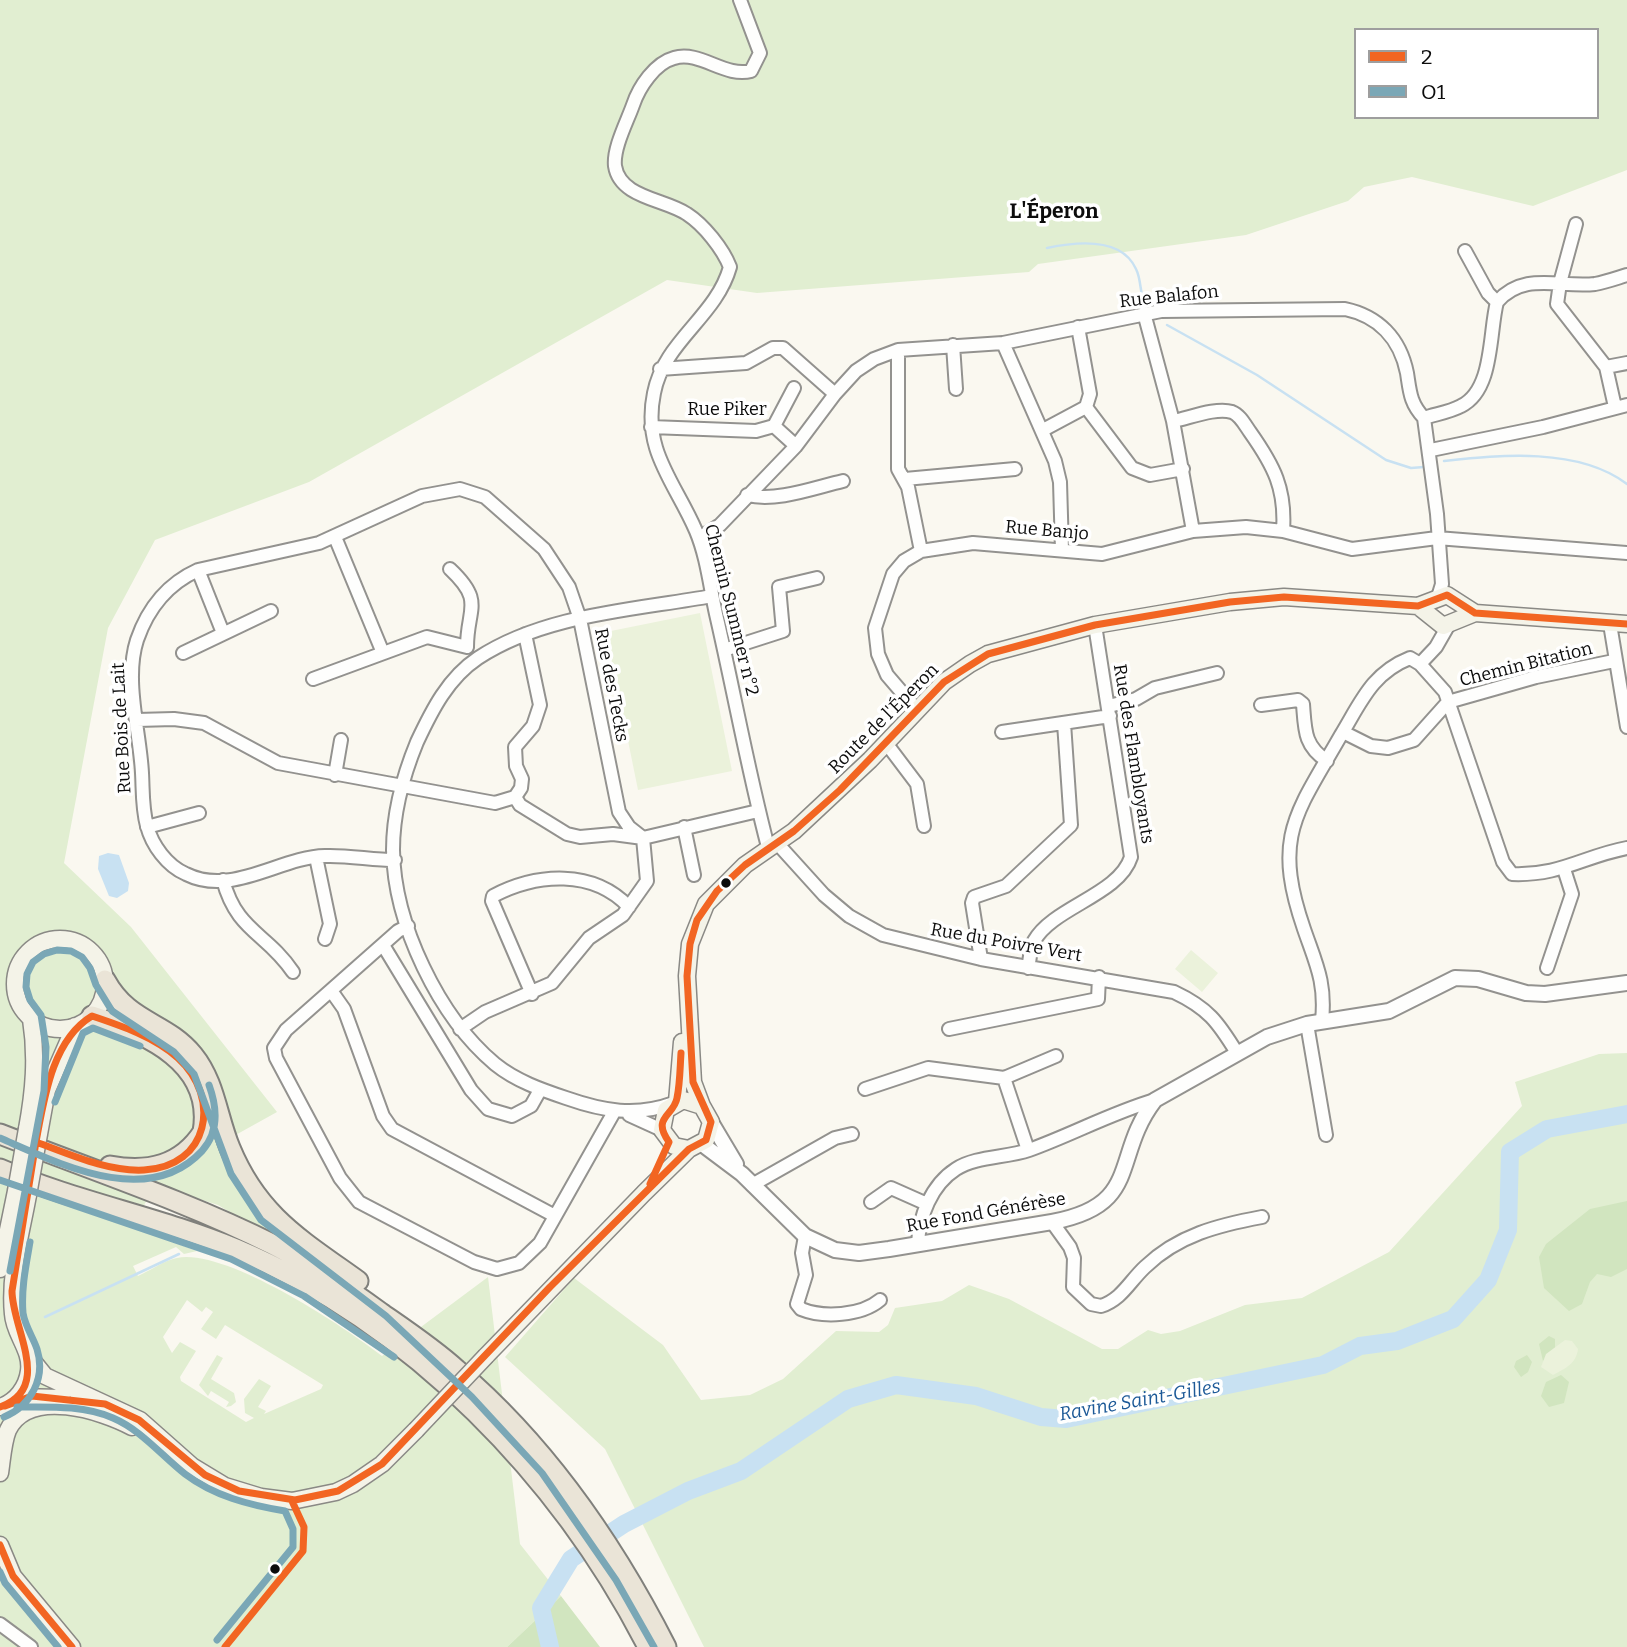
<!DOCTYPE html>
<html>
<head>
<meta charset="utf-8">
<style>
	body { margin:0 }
	#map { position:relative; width:1627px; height:1647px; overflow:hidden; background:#faf8f0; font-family:Bitter,serif }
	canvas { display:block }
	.legend { position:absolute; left:1354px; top:28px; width:245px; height:91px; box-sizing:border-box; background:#fff; border:2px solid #9e9e9e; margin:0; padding:9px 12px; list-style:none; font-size:21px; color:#0c0c0c }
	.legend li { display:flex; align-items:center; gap:14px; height:35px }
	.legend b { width:35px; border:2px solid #9e9e9e }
</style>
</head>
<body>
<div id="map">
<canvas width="1627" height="1647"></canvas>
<ul class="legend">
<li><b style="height:9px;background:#f26522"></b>2</li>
<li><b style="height:9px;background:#7aa7b6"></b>O1</li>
</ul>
</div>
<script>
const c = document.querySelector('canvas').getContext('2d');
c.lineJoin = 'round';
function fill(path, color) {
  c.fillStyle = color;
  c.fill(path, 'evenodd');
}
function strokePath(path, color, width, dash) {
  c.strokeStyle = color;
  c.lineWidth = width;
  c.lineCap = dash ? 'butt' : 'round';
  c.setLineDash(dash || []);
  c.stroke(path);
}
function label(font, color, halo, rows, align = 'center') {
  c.font = font + ' Bitter,serif';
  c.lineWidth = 7;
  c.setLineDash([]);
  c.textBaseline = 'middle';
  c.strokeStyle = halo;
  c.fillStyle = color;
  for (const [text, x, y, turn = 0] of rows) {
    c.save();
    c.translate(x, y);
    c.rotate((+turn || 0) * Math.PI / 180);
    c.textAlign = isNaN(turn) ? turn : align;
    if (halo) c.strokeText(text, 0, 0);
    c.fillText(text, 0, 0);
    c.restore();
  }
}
fill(new Path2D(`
	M0 0H1627V170L1533 206 1412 177 1364 187 1348 201 1246 235 1038 264 1029 272 757 293 667 280 309 482 155 540 108 628 64 863 131 927 277 1112 223 1142C237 1191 251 1210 286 1246L218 1205 162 1187 145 1203 138 1229 197 1251 184 1254 176 1247 133 1266 138 1276C150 1271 164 1260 177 1258 225 1248 342 1325 382 1356L488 1277 520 1544 561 1596 507 1647H0ZM1356 30H1597V117H1356ZM187 1300 202 1312 206 1307 213 1312 201 1329 216 1339 225 1325 323 1385 321 1389 264 1414 266 1411 258 1407 271 1386 259 1379 244 1399 245 1413 254 1418 246 1422 181 1381 180 1377 196 1351 180 1342 172 1353 163 1337Z
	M1627 1053V1647H704L605 1449 505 1357 574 1278 663 1345 701 1400 750 1395 783 1379 836 1331 879 1332 888 1325 895 1308 942 1301 969 1285 1009 1299 1102 1349H1118L1148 1330 1161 1334 1180 1331 1245 1305 1302 1298 1389 1252 1522 1106 1515 1082 1599 1054Z
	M217 1355 223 1358 211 1379 234 1393 236 1402 231 1406 226 1407 229 1402 211 1391 208 1396 199 1385Z`), '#e1eed1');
fill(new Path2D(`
	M1627 1201V1269L1611 1277 1597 1274 1590 1282 1582 1304 1569 1311 1544 1288 1539 1257 1546 1244 1590 1209Z
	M1549 1336 1555 1339V1349L1543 1361 1539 1344Z
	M1527 1355 1532 1362 1528 1372 1521 1377 1514 1367 1516 1361Z
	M1561 1375 1569 1382 1564 1403 1549 1407 1541 1396 1546 1382Z
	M561 1596 600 1647H507Z`), '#d1e5bf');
fill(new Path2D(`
	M700 613 732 771 638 790 606 632Z
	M1191 950 1218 973 1202 992 1175 969Z
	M1565 1340 1572 1341 1578 1349C1576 1364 1566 1368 1553 1375L1541 1367 1546 1354Z`), '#ebf2db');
fill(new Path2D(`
	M108 853 119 855 129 883 128 891 117 898 109 896 98 869 99 856Z`), '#c8e1f2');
strokePath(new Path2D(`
	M1047 248C1075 242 1121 236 1136 269 1142 281 1139 294 1146 306
	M1167 325 1257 375 1386 460 1411 468 1424 467
	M1444 461C1501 455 1578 447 1627 484
	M45 1317 179 1254`), '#c8e1f2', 2.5);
strokePath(new Path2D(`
	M550 1647 541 1608 571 1559 624 1524 688 1491 741 1471 848 1399 896 1385 976 1396 1041 1417 1066 1419 1323 1365 1360 1346 1397 1341 1453 1319 1488 1280 1508 1230 1510 1152 1547 1129 1627 1114`), '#c8e1f2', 18);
const minor = new Path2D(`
	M740 0 760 53 751 71C725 78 700 50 674 58 655 63 639 87 633 105 627 122 613 148 615 166 620 198 665 199 687 214 704 225 723 249 730 267 716 317 664 341 654 393 642 451 675 482 696 531 707 557 710 587 716 614 734 692 748 771 768 847
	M1576 224 1560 283 1557 304 1606 367 1615 407
	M1465 251 1488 293 1497 302
	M1144 313 1173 421 1193 531
	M1003 343 1055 461 1060 482 1062 550
	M953 345 956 389
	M898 350V469L908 487 921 551
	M1606 367 1627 363
	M660 369 746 363 773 348H783L835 394
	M1086 407 1132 468 1150 475 1183 469
	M1424 418C1436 414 1450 412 1461 406 1494 390 1489 332 1497 302 1524 271 1559 288 1595 284 1606 282 1617 278 1627 275
	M1173 421C1189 418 1216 407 1232 412 1240 415 1245 425 1250 432 1274 466 1286 489 1283 531
	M774 426 794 388
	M651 427 756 431 774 426 796 446
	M1043 430 1086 407 1090 394 1078 327
	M1431 450 1543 427 1627 405
	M905 479 1015 469
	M747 495C777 502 813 488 843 481
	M335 537 383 653
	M699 538 720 525 796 446 835 394 856 371 874 359 898 350 1003 343 1161 311 1345 309C1378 316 1400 338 1407 373 1410 392 1410 403 1424 418L1437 514 1442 584 1438 597
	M450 569C485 602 467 608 467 647
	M198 570 223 633
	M1610 624 1627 727
	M724 650 783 631 779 587 817 578
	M183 653 271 611
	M1420 664 1445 692 1503 862 1512 874C1560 876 1584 856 1627 848
	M313 679 427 637 467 647
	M1261 705 1298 700 1303 704C1305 730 1304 746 1327 761
	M1109 706 1136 699 1155 688 1217 673
	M917 710 887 675 878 654 875 628 893 574 904 561 921 551 973 543 1102 554 1193 531 1246 527 1283 531 1352 549 1437 538 1627 553
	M137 720 174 719 204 723 278 763 495 803 515 797 521 788 522 779 516 766 515 747 533 726 540 705 525 634
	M1002 732 1110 716
	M1343 732 1371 746 1388 748 1414 740 1448 702 1536 677 1614 661
	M886 743 917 784 924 826
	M335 775 341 740
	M515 797 520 805 567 834 580 837 613 834 643 838 758 811
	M147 827 199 813
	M684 827 694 875
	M776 842 824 895 849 916 883 935 981 959 1174 992C1208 1008 1218 1022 1237 1053
	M316 857 330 924 325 939
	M395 860C372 860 348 855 325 856 280 857 232 897 186 874 167 866 152 845 147 826 142 808 143 790 142 773 140 732 124 680 137 640 148 608 167 584 198 570L319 543 422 496 460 489 485 497 544 549 569 587 580 619 619 812 629 827 643 838 647 881 623 915 589 938 552 983 485 1012 460 1029
	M223 880C237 932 266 932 293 972
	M408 926 398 931 286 1030 274 1048 276 1058 340 1178 359 1202 474 1262 497 1269 519 1263 540 1243 614 1112
	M383 945 471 1090 488 1109 512 1116 531 1106 540 1090
	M981 959 972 903 974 897 1006 886 1071 825 1064 723
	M1028 968C1030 960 1030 948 1034 941 1053 907 1119 895 1131 857L1095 625
	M1547 968 1572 894 1564 869
	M332 992 344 1009 383 1116 392 1129 555 1216
	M532 994 492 901 493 896C537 873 593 869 629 907
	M1322 1021C1326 982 1316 964 1304 929 1272 836 1296 814 1341 735 1361 702 1372 673 1410 658L1420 664 1436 647 1448 626
	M1307 1024 1326 1135
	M949 1029 1098 999 1099 977
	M1004 1078 1056 1056
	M865 1089 928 1068 1004 1078 1028 1150
	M674 1103C636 1117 603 1111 566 1098 542 1090 516 1081 495 1064 439 1017 394 924 393 850 393 813 403 776 417 742 432 710 448 678 478 658 545 614 635 610 712 596
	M629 1115 662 1130
	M752 1185 835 1138 852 1134
	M871 1202 891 1188 927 1204
	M1052 1222 1070 1247 1074 1258 1073 1287 1091 1304 1101 1306C1122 1299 1129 1282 1145 1267 1178 1235 1219 1225 1262 1217
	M805 1236 802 1253 806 1275 797 1304 801 1309C823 1318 861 1316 880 1300
	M918 1244C919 1217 931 1185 956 1169 976 1156 1006 1158 1029 1150 1071 1135 1111 1113 1155 1100
	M0 1624 31 1647`);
const tertiary = new Path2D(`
	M711 1122 736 1164
	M702 1144 742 1174 805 1236 835 1250 859 1253 889 1249 1052 1222C1143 1205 1111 1157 1155 1100L1267 1037 1307 1024 1389 1011 1455 978 1478 979 1526 993 1545 994 1627 983`);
const secondary = new Path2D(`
	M1418 606 1443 626 1475 613
	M15 984a45 45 0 1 1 90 0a45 45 0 1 1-90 0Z
	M677 1102 682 1042
	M702 1106 693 1082 687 976 690 944 706 904 745 865 794 831 870 760 944 682 970 664 988 654 1095 625 1230 602 1284 597 1418 606 1447 595 1475 613 1627 624
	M27 1129C34 1091 37 1057 31 1019
	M39 1134 47 1090 75 1026
	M0 1269 16 1191
	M28 1355 45 1376 140 1420 192 1466 225 1486 261 1497 292 1501 336 1492 353 1484 382 1464 416 1430
	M486 1356 644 1193 689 1149 706 1140 711 1122 702 1106 683 1100 666 1110 662 1130 674 1146 689 1149
	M17 1397 62 1398
	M0 1407C16 1402 27 1387 29 1371 32 1350 14 1334 13 1314 9 1275 21 1234 28 1195
	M0 1473C2 1460 3 1442 8 1430 29 1387 102 1411 132 1427
	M0 1545 13 1576 72 1647`);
const trunk = new Path2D(`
	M105 980C129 1024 165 1021 193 1055 215 1082 217 1117 230 1148 258 1216 301 1240 358 1281
	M92 1016C146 1033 215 1063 203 1132 181 1166 148 1173 110 1166
	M0 1134C92 1170 186 1201 274 1245 312 1264 347 1288 381 1313 407 1331 434 1349 457 1370 545 1445 614 1545 666 1647
	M0 1169C76 1202 159 1217 236 1249 413 1324 561 1477 648 1647`);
strokePath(minor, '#93928f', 16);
strokePath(tertiary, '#93928f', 18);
strokePath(secondary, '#8a8985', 19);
strokePath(trunk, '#80807c', 23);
strokePath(minor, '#fefefd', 12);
strokePath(tertiary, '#fefefd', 14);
strokePath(secondary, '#f4f3e8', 16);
strokePath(trunk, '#eae4d7', 19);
const secondaryBridge = new Path2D(`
	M16 1191 27 1129
	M28 1195 39 1134
	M416 1430 486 1356`);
strokePath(secondaryBridge, '#8a8985', 19, []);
strokePath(secondaryBridge, '#f4f3e8', 16);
strokePath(new Path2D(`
	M92 1016C122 1026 154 1037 178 1058 222 1098 209 1167 144 1170 108 1172 69 1154 36 1142 44 1099 52 1040 92 1016Z
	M650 1184 669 1142C651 1117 674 1116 677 1098 680 1084 680 1068 681 1053
	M5 1406 32 1396 105 1404 139 1420 205 1475 239 1491 295 1500 338 1491 382 1464 550 1287 689 1149 706 1140 711 1122 693 1082 687 976 690 944 697 920 717 891 745 865 794 831 840 790 944 682 988 654 1095 625 1230 602 1284 597 1418 606 1447 595 1475 613 1627 624
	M0 1407C54 1388 12 1329 12 1291L36 1142
	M0 1545 13 1576 72 1647
	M225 1647 303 1551 304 1527 292 1501`), '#f26522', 7);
strokePath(new Path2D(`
	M55 1102 83 1033 93 1028 140 1046
	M0 1138C60 1164 148 1209 202 1151 219 1132 217 1107 209 1085
	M0 1180 231 1259 304 1296 394 1357
	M10 1271 44 1091 46 1047 41 1015 30 1000 26 987 27 974 33 962 44 954 57 950 71 951 82 957 90 968 96 985 112 1011 174 1052 194 1074 231 1174 261 1220 386 1316 472 1397 542 1473 616 1580 654 1647
	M17 1407C49 1407 83 1405 113 1418 141 1430 161 1455 185 1474 214 1496 249 1505 285 1511L293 1529V1547L217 1640
	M4 1417C31 1406 46 1378 37 1349 33 1337 25 1326 23 1313 21 1289 26 1265 30 1242
	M0 1572 5 1583 58 1647`), '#7aa7b6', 7);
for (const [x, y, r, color] of [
	[726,883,6,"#0c0c0c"],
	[275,1569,6,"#0c0c0c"]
]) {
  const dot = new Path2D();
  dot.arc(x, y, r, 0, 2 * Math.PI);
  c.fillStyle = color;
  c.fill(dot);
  strokePath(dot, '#fff', 2.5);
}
label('18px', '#0c0c0c', '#fff', [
	["Rue Balafon",1169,297,-6],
	["Rue Piker",727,410],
	["Rue Banjo",1047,531,5],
	["Chemin Summer n°2",731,610,76],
	["Chemin Bitation",1526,665,-14],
	["Rue des Tecks",611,685,79],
	["Route de l'Éperon",884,719,-45],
	["Rue Bois de Lait",122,728,-93],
	["Rue des Flambloyants",1133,754,81],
	["Rue du Poivre Vert",1006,943,10],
	["Rue Fond Générèse",986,1213,-10]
]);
label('italic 19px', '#1c5997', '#fff', [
	["Ravine Saint-Gilles",1140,1401,-10]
]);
label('bold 21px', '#0c0c0c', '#fff', [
	["L'Éperon",1054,212]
]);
</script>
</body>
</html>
